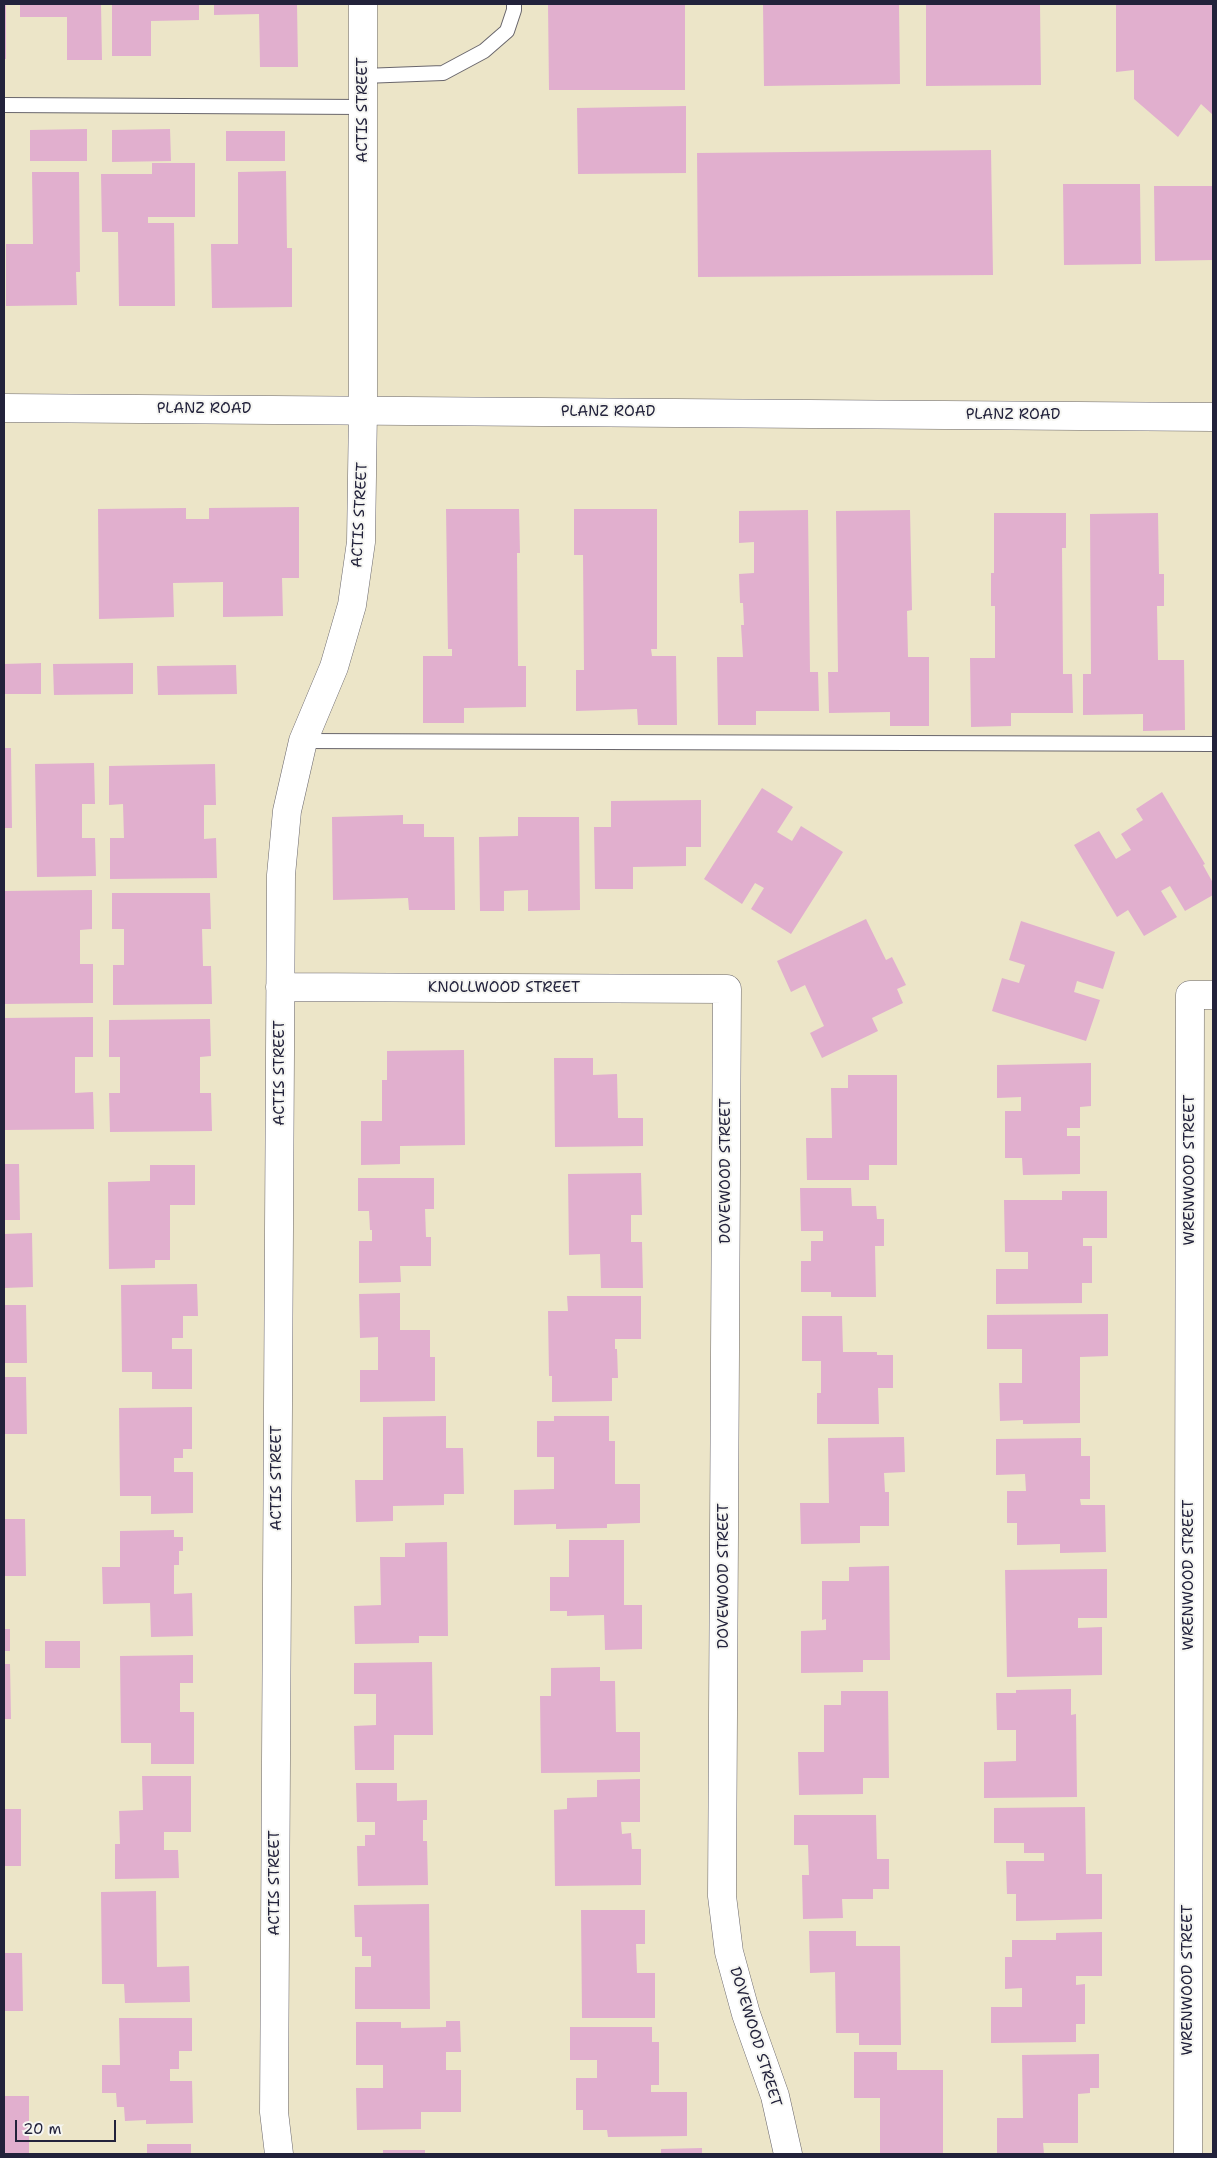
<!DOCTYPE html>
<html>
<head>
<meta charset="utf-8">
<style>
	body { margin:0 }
	#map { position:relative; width:1217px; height:2158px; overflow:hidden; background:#ece5c8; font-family:"Shantell Sans",sans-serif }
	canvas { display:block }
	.frame { position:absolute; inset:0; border:5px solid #22223b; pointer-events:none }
	.scale { position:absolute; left:15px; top:2120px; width:101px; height:22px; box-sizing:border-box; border:2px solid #22223b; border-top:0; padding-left:6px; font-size:15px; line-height:18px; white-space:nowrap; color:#22223b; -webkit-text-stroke:4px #f6f6f2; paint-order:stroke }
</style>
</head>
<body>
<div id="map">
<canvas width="1217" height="2158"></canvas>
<div class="frame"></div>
<div class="scale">20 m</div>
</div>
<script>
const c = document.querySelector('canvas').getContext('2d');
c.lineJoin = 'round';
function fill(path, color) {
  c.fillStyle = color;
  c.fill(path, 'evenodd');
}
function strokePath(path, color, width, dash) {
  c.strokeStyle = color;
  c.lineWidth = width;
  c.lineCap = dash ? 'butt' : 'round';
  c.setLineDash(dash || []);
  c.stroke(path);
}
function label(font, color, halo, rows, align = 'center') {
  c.font = font + ' "Shantell Sans",sans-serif';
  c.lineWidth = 4;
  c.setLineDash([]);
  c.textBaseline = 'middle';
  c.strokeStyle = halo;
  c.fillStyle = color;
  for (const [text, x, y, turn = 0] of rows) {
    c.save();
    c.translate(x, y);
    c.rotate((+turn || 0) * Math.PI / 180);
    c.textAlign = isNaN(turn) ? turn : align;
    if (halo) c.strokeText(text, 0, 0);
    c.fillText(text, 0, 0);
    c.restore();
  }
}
fill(new Path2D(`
	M4 4H6V59H4Z
	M20 4H101L102 60H67V17H20Z
	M112 4H199V20L151 21V56H112Z
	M214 4H297L298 67H260L259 14 214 15Z
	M548 4H685V90H549Z
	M763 4H899L900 84 764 86Z
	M926 4H1040L1041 85 926 86Z
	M1116 4H1213V115L1201 104 1178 137 1134 99V70L1116 72Z
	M686 106V173L578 174 577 108Z
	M87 129V161H30V130Z
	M170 129 171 161 112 162V130Z
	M226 131H285V161H226Z
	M991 150 993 275 698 277 697 153Z
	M152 163H195V217H148V223H174L175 306H119L118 232H102L101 174H152Z
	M286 171 287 248H292V307L212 308 211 244H238V172Z
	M32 172H79L80 272H76L77 305 6 306V244H33Z
	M1063 184H1140L1141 264 1064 265Z
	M1154 186H1213V260L1155 261Z
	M299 507V578H282L283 616 223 617V582L173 583 174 617 99 619 98 509 186 508V519H209V508Z
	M446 509H519L520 553H517L518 666H526V707L464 708V723H423V656H452V649H448Z
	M574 509H657V649H651L652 656H676L677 725H638L637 709 576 711V670H584L583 555H574Z
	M808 510 810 672H818L819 711H756V725H718L717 657H743L741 625H744L743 603H740L739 574 754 573V542L739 543V511Z
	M910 510 912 610 907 611 908 657H929V726H890V712L829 713 828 672H838L836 511Z
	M994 513H1066V548H1062L1063 674H1072L1073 713H1011V726L971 727 970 658H995V606H991V573H994Z
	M1158 513 1159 574H1164V606H1157L1158 660H1184L1185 730 1143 731V714L1083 715V674H1091L1090 514Z
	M41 663V694H4V664Z
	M133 663V694L54 695 53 664Z
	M236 665 237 694 158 695 157 666Z
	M4 748H11L12 828H4Z
	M94 763 95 804H82V838H95L96 876 37 877 35 764Z
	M215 764 216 805H204V839L216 838 217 878 110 879V838H124L123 804 109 805V766Z
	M762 788 793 807 777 832 792 841 801 826 843 852 791 934 751 909 764 888 755 883 742 904 704 879Z
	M1162 792 1205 864 1203 865 1213 883V895L1185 911 1170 886 1161 891 1177 917 1144 936 1128 910 1117 917 1074 845 1099 831 1116 859 1131 850 1121 834 1143 820 1136 809Z
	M701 800V847H686V866L633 867V889H595L594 827H611V801Z
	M403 815V824H424V837H454L455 910H409L408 898 333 900 332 817Z
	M518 817H579L580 910 528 911V890L504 891V911H480L479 837 518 836Z
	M92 890V929L80 930V964H93V1003L4 1004V891Z
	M112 893H210L211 929H202L203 966H211L212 1004 113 1005V965H124V929H112Z
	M866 919 886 960 892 957 906 985 897 989 903 1003 872 1018 878 1031 822 1058 810 1033 824 1026 805 985 791 992 777 961Z
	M1021 921 1115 952 1103 989 1077 981 1074 992 1100 1000 1086 1041 992 1011 1002 978 1019 983 1025 965 1009 960Z
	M93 1017V1057H75V1093L93 1092 94 1129 4 1130V1018Z
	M210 1019 211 1056 200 1057V1093H211L212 1131 110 1132 109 1093H120V1057H109V1020Z
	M464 1050 465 1145 400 1146V1164L361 1165V1121H382V1080H387V1051Z
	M554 1058H593V1075L617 1074 618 1118H643V1146L555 1147Z
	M1091 1063V1106L1080 1107V1128H1067V1136H1080V1174L1023 1175 1022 1158H1005V1111H1021V1097L997 1098V1065Z
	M848 1075H897V1165H869V1180H807L806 1138H832L831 1088H848Z
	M4 1164H19L20 1220H4Z
	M150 1165H195V1205H170V1260H155V1268L109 1269 108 1182 150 1181Z
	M641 1173 642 1215H631V1242H642L643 1288H601L600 1254 569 1255 568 1174Z
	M358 1178H434V1209H425L426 1237H431V1266H400L401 1282 359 1283V1241H372V1230H370L369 1211H358Z
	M800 1188H851L852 1206H876L877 1219H884V1246H875L876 1297H831V1292H801V1261H811V1241H823V1231H801Z
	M1062 1191H1107V1238H1083V1246H1092V1283H1082V1303L996 1304V1269H1028V1252H1005L1004 1200H1062Z
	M32 1233 33 1287 4 1288V1234Z
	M197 1284 198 1316H183V1338H172V1349H192V1389H152V1372H122L121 1285Z
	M400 1293V1330H430V1357H435V1401L360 1402V1370H378V1337L360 1338 359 1294Z
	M567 1296H641V1339H615V1349H617L618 1378H612V1401L552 1402V1376H549L548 1311H568Z
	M4 1305H26L27 1363H4Z
	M1108 1314V1356L1080 1357V1423L1023 1424V1420L1000 1421 999 1383H1022V1349H987V1315Z
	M802 1316H842L843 1352H877V1355H893V1388H878L879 1424H817V1393H821V1361H802Z
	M4 1377H26L27 1434H4Z
	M192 1407V1449H183V1458H174V1472H193V1513L151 1514V1496H120L119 1408Z
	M446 1416V1448H463L464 1494H444V1505L393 1506V1521L356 1522 355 1480H383V1417Z
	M554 1416H609V1441H615V1484H640V1523L607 1524V1528L556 1529V1524L514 1525V1490L554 1489V1457H537V1421H554Z
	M904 1437 905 1472 884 1473 885 1492H889V1526H860V1543L801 1544 800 1503H829L828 1438Z
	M1081 1438V1456H1090V1499H1080L1081 1505H1105L1106 1552 1060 1553V1544L1017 1545V1523H1007V1491H1026L1025 1474 996 1475V1439Z
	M4 1519H25L26 1576H4Z
	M174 1530V1537H183V1551H179V1565H174V1594L192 1593 193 1636 151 1637 150 1603 103 1604 102 1567H120V1531Z
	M569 1540H624V1605H642V1649L605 1650 604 1615 567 1616V1611H550V1577H569Z
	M447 1542 448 1636H419V1643L355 1644 354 1606 381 1605 380 1557H405V1543Z
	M889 1566 890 1660H863V1672L801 1673V1631L826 1630V1619L822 1620V1581H849V1567Z
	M1107 1569V1618H1078V1628L1102 1627V1675L1007 1677 1005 1570Z
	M4 1629H10V1651H4Z
	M45 1641H80V1668H45Z
	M193 1655V1683H180V1712H194V1764H151V1743H121L120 1656Z
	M432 1662 433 1735H394V1770H355L354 1726 376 1725V1694H354V1663Z
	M4 1664H10L11 1719H4Z
	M600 1667V1681H615L616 1732H640V1772L541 1773 540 1696H551V1668Z
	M1071 1689V1715L1076 1714 1077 1797 984 1798V1762L1016 1761V1730H997L996 1693H1016V1690Z
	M841 1691H888L889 1778H863V1794L799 1795 798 1752H824V1705H841Z
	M142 1776H191V1832H164V1850H178L179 1878 115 1879V1844H120L119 1811 143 1810Z
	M640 1779V1822H621L622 1834 631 1833 632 1849H641V1885L555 1886 554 1810 567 1809V1798L597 1797V1780Z
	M356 1783H397V1801L427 1800V1820H423V1841H427L428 1885 358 1886 357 1846H365V1835H375V1822H357Z
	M1085 1807 1086 1874H1102V1919L1016 1921V1894H1007L1006 1861H1044V1853H1024V1843H994V1808Z
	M4 1809H21V1866H4Z
	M794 1815H876L877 1859H889V1889H873V1899H842L843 1918 803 1919 802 1875H809L808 1845H794Z
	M156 1891 157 1967 189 1966 190 2002 125 2003 124 1984H102L101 1892Z
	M429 1904 430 2009H355V1967H371V1956H362V1937H355L354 1905Z
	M581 1910H645V1944H636L637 1973H655V2018H582Z
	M809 1931H856V1946H900L901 2045H859V2033H836L835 1972 810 1973Z
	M1102 1932V1976H1076V1985L1085 1984V2024H1076V2042L991 2043V2007H1022V1988L1005 1989V1957H1012V1940H1056V1933Z
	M4 1953H22L23 2011H4Z
	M119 2018H192V2051H179V2069H170V2081H192L193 2123 146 2124V2120L125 2121 124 2107H117L116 2093H102V2065H120Z
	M446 2021H460L461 2052H446V2070H461V2112H421V2129L357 2130 356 2088H383V2065H356V2022H401V2028L446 2027Z
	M570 2027H652V2042H659V2085H651V2092H687V2136L608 2137 607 2130H583V2110H576V2078H597V2060H570Z
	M854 2052H897V2070H943V2154H880V2098H854Z
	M1099 2054V2088H1090V2093L1078 2094V2143H1043L1044 2154H997V2118H1023L1022 2055Z
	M4 2096H29V2154H4Z
	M147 2144H191V2154H147Z
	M702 2148V2154H661V2149Z
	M383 2150H425V2154H383Z`), '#e1afce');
const service = new Path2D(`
	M363 76 443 73 484 51 507 31 514 10V4
	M4 105 363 107
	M303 741 1213 744`);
const minor = new Path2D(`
	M280 987 727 989 722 1896 729 1952 746 2014 775 2096 788 2154
	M279 2154 274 2112 281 875 287 811 303 741 334 667 352 605 361 542 363 410V4
	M1188 2154 1190 995H1213`);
const tertiary = new Path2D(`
	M4 408 1213 417`);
strokePath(service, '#69666c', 16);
strokePath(minor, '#69666c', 29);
strokePath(tertiary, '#69666c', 29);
strokePath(service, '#fff', 14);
strokePath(minor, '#fff', 28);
strokePath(tertiary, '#fff', 28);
label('15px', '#22223b', '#f6f6f2', [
	["ACTIS STREET",363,110,-90],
	["PLANZ ROAD",204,409],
	["PLANZ ROAD",608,412],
	["PLANZ ROAD",1013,415],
	["ACTIS STREET",360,515,-87],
	["KNOLLWOOD STREET",504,988],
	["ACTIS STREET",280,1073,-90],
	["WRENWOOD STREET",1190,1170,-90],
	["DOVEWOOD STREET",726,1171,-90],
	["ACTIS STREET",277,1478,-90],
	["WRENWOOD STREET",1189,1575,-90],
	["DOVEWOOD STREET",724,1576,-90],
	["ACTIS STREET",275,1883,-90],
	["WRENWOOD STREET",1188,1980,-90],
	["DOVEWOOD STREET",755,2037,73]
]);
</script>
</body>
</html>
